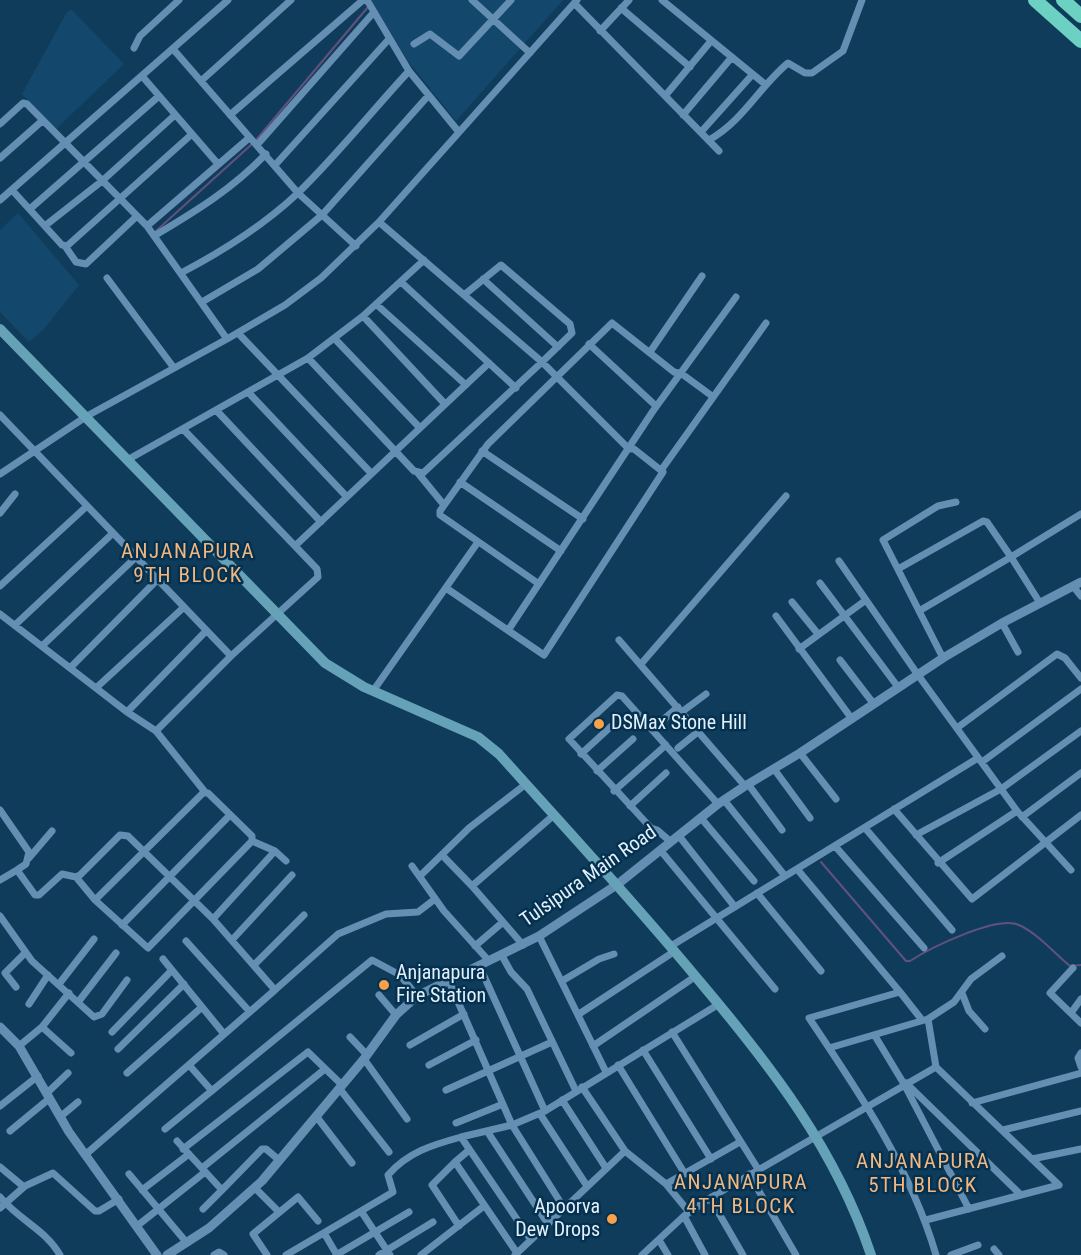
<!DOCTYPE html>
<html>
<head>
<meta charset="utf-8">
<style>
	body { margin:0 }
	canvas { display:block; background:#103c5b }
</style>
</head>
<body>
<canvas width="1081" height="1255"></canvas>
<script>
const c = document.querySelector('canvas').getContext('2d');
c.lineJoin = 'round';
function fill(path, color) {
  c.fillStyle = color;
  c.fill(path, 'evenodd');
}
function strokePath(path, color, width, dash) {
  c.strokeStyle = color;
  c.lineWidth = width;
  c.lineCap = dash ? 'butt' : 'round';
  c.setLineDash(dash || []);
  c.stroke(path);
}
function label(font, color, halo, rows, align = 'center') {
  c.font = font + ' "Roboto Condensed",sans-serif';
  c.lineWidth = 5;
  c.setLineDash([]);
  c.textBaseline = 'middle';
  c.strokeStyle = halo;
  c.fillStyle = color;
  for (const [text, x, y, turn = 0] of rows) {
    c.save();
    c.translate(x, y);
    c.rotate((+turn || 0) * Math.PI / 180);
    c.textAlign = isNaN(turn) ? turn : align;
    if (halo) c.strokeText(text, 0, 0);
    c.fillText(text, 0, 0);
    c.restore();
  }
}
fill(new Path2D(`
	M371 0H563L456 121 408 61Z
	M72 10 124 64 56 129 22 94 67 12Z
	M18 213 79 285 43 330 29 342 0 312V230Z`), '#13476b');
strokePath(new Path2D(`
	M256 140 368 7
	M156 231 252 144
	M821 862 906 961H910C930 948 997 915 1019 925 1037 933 1054 953 1070 966L1081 965`), '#62507d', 2);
strokePath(new Path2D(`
	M367 0 409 71 458 131
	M472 0 530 53
	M662 0 766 85
	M575 4 719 151
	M621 8 690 67
	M600 31 629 0
	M414 44 430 34 459 56 511 0
	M134 48 140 36 179 0
	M173 49 298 193 356 246
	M142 76 218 164
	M201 81 291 0
	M665 96 711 41
	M230 115 363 0
	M683 115 732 57
	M0 124 23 103 27 104 147 226 227 339
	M701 132 752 75
	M709 140C743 121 759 87 788 63L805 73H812L843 51 862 0
	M257 145 374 12
	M0 158 42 121
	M276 164 389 39
	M12 190 62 245 67 246 192 134
	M0 200 228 0
	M31 208 159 96
	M46 225 102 181 175 115
	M147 226 249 138
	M154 236C196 211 231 190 266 154
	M65 246 76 262 86 264 137 216
	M181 273C223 251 263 226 298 193 337 155 372 111 409 71
	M107 278 174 368
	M483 279 558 347
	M401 282 516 388
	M202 302 258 269 322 215 428 96
	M376 304 466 385
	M363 316 445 404
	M238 333 371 473
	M335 339 420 428
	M589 344 656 406
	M650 352 702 276
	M308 358 414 471 423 473 542 362 379 222
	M248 392 347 497
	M216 410 321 522
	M0 415 231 656
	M482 451 583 519
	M129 459 308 358 363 316 424 260
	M662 469 766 323
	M417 472 444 505
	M0 474 87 416 227 339 285 305 321 278 379 222 577 0
	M460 482 561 551
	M0 513 15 494
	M296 545 489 363
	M839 561 918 675 1017 811 1071 870
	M898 569 983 521 987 522 1011 557 1081 514
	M820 583 898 687
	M539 584 440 515V511L488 444 612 323 674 372 682 374 712 396
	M0 586 87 506
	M1073 586 1081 596
	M446 588 544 655 663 472 634 449H629L542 362 572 333 570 324 501 265 464 295
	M792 602 818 634
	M919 611 1011 557 1040 603
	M0 614 127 712 156 731 205 792
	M776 616 852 719
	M1002 623 1018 652
	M15 625 112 534
	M509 629 653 411 736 297
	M619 640 745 786
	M42 646 135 558
	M799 649 866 600
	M943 658 883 540 938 506 956 502
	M840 660 873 703
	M641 664 786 496
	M70 668 157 580
	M96 688 183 608
	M373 691 478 542
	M683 711 706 694
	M127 712 206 631
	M657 725 678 707
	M957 728 1057 654 1065 658 1081 678
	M156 731 231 656 318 577 317 569 183 429
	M678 748 699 731
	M800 753 836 799
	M581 754 617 721
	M982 762 1081 689
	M774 769 810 818
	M597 771 633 739
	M748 784 782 830
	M614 791 666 745
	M724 800 785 876
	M630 806 666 773
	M894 809 972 899 1081 815
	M0 810 29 852 26 864 17 870 35 895H39L62 874 76 877 80 875 120 835 128 836 213 919 275 990 85 1155
	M1022 817 1081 773
	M701 818 754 881
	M865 828 952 930
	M916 835 1001 789 1081 731
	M679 836 735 907
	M252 841 275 851 286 861
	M671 842 657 830 651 828 569 739 617 695 622 696 718 804
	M835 846 924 948
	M661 851 775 989
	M442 855 472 886
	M29 858 52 831
	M938 863 1017 811
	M412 866 444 911 489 961
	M797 869 900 992 809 1018C859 1092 911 1169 936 1255
	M420 876 469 828 526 784
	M76 877 95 900 148 948 252 841V836L208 793H203L95 900
	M0 880 17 870
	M757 893 821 971
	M0 916 32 961 94 1017 102 1014 127 980
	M213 919 275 851
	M122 925 229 816
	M539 936 606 1072
	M232 940 292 875
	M186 941 250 1012
	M523 945 472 886 554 815
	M475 946 503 922
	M671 946 978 758
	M501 954 511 972 527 989 576 1091
	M163 959 224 1034
	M254 965 304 915
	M479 965 545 1111
	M1073 968 1050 993 1081 1023
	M448 979 512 1125 564 1208
	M562 981 599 959 614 954
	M59 984 94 939
	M16 987 5 973 25 953
	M275 990 338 934 386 914 418 912 435 899
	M900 992 922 1020
	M962 993 969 1011 985 1029
	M379 995 396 1015
	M79 1001 116 953
	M29 1004 48 975
	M1071 1013 1081 999
	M579 1014 675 951
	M928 1019 936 1067 1059 1185
	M42 1027 71 1053
	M112 1032 172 970
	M672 1032 758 1169
	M875 1036 904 1084 969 1209
	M350 1037 367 1055
	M410 1045 464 1014
	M19 1046 42 1027 69 993
	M593 1046 696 976
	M829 1048 928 1019 954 1002 971 979 1002 956
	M118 1049 184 984
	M643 1050 711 1159
	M1081 1053 1078 1058 1081 1067
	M364 1059 407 1119
	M189 1065 212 1091
	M429 1065 476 1040
	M618 1065 685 1174
	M127 1073 202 1007
	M906 1083 1021 1195 926 1220
	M582 1087 625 1151
	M339 1088 389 1152
	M446 1090 552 1042
	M47 1093 68 1073
	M562 1100 606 1168
	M972 1103 1081 1073
	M0 1106 38 1076
	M540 1114 587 1186
	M316 1116 352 1163
	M60 1117 78 1102
	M456 1123 503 1104
	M165 1129 372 960 400 975 417 996
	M1003 1130 1081 1111
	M10 1131 50 1098
	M487 1131 548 1224
	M177 1141 222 1190 262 1149H266L279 1160
	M183 1149 308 1052 342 1085
	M468 1151 455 1162 517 1253
	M1032 1159 1081 1149
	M455 1162 432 1185 459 1226
	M0 1167 24 1187
	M202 1168 325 1069
	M129 1174 187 1243
	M749 1174 796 1255
	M666 1184 740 1142
	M255 1188 279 1212
	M142 1190 189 1154
	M1021 1195 1059 1185
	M0 1197C19 1220 46 1230 60 1255
	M710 1198 743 1255
	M0 1208 25 1186 53 1173 95 1211H99L119 1199
	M203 1209 222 1190
	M684 1216 705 1255
	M137 1226 205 1172
	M324 1233 337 1255
	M531 1240 461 1137 512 1125 545 1111 719 1004
	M659 1240 668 1255
	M994 1249 999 1255
	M214 1255 219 1252 224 1255
	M267 1255 253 1234 298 1197 318 1221
	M286 1255 361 1211
	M336 1255 409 1212
	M379 1255 433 1222
	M390 1255 361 1211 393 1192 388 1175C408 1152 432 1145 461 1137
	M421 1255 484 1206
	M515 1255 625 1151 666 1184 689 1212
	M642 1255 684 1216 710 1198 936 1067
	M951 1255 978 1245`), '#648fb2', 7);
strokePath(new Path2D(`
	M0 1027 19 1046 69 1132 157 1255
	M167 1255 209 1228 262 1181 364 1059 396 1015 417 996 539 936 618 884 718 804 745 786 800 753 943 658 1002 623 1081 582`), '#648fb2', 9);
strokePath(new Path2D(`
	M0 329 325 663 364 687 478 737 499 754C567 830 636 904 701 983 771 1066 836 1150 871 1255`), '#66a2b7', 10);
strokePath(new Path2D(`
	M1035 0 1081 41
	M1063 0 1081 16`), '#6cd0c2', 14);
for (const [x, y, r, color] of [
	[599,724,6,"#f7a149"],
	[384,985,6,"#f7a149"],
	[612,1219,6,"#f7a149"]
]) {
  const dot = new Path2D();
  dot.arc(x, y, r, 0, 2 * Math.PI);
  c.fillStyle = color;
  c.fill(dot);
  strokePath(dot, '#03314f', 2);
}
label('20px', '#e3f0fc', '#03314f', [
	["DSMax Stone Hill",611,724],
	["Anjanapura",396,974],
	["Fire Station",396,997],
	["Apoorva",600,1208,"right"],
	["Dew Drops",600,1231,"right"]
], 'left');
label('20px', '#e3f0fc', '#03314f', [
	["Tulsipura Main Road",589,877,-35]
]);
c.letterSpacing = '1.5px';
label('21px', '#f2b67e', '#03314f', [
	["ANJANAPURA",188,553],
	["9TH BLOCK",188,577],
	["ANJANAPURA",923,1163],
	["5TH BLOCK",923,1187],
	["ANJANAPURA",741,1184],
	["4TH BLOCK",741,1208]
]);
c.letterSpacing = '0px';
</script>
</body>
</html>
